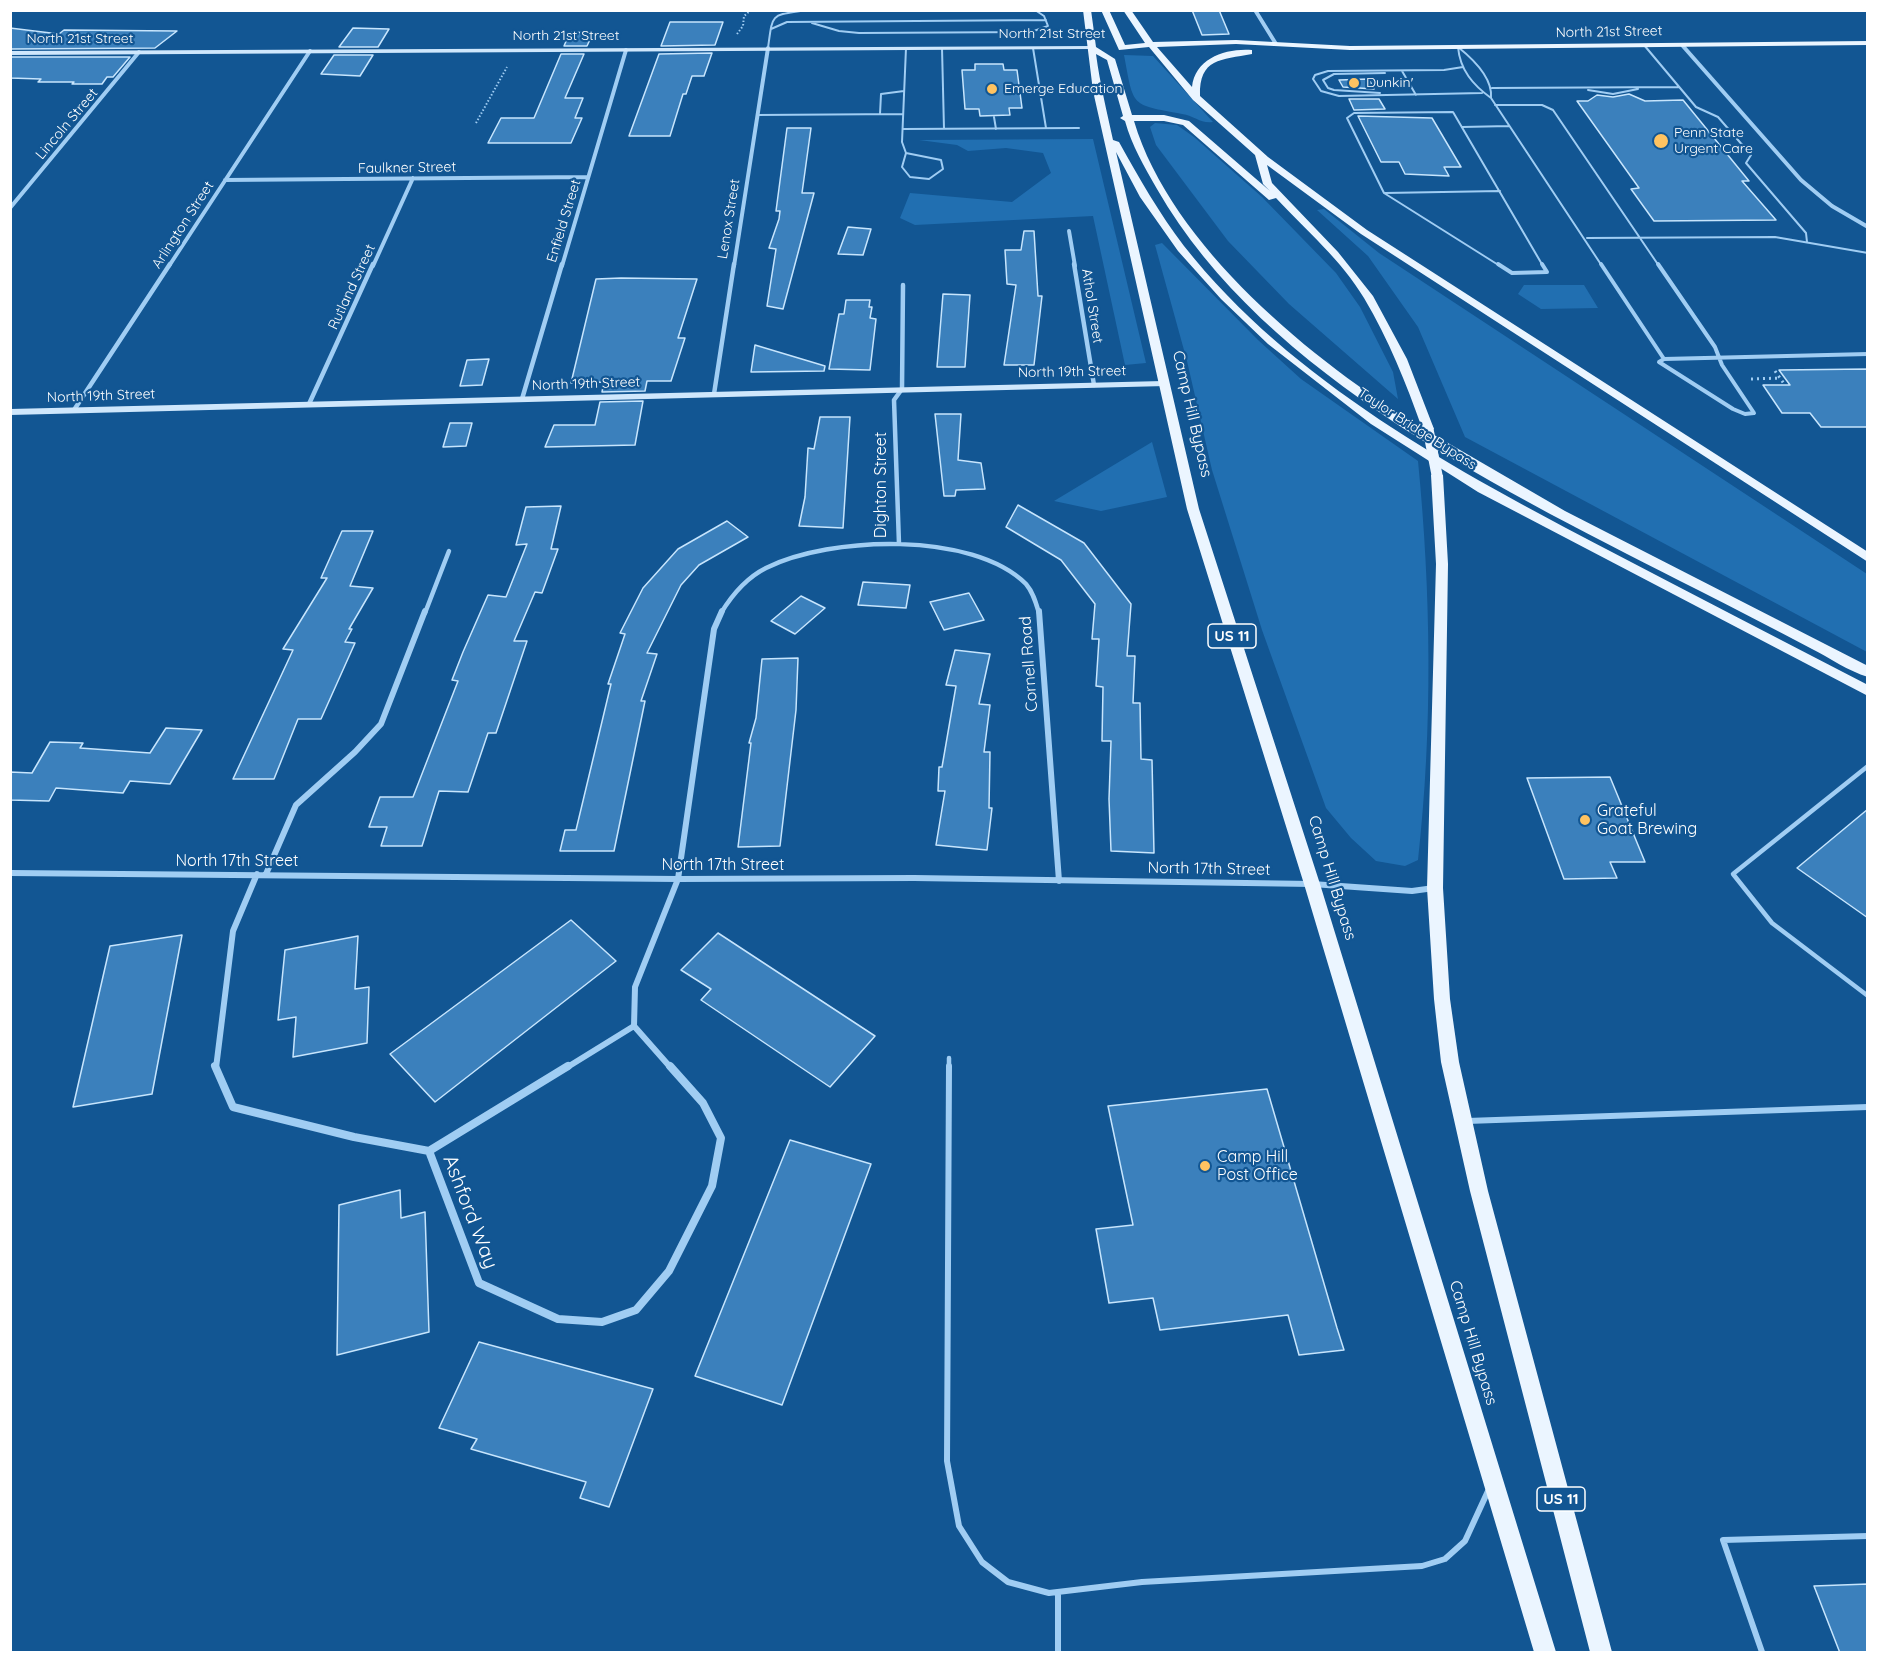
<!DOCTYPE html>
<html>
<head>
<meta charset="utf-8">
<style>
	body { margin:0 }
	#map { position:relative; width:1878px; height:1663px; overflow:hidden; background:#125693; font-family:Quicksand,sans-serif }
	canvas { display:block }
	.frame { position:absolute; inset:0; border:12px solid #fff; pointer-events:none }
</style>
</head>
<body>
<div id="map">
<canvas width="1878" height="1663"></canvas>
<div class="frame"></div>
</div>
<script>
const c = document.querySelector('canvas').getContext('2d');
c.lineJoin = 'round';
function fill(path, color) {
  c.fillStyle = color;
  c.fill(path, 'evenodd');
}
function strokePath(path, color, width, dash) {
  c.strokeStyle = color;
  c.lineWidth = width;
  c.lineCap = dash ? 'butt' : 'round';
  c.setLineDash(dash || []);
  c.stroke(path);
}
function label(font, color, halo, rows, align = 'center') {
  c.font = font + ' Quicksand,sans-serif';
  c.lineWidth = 4.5;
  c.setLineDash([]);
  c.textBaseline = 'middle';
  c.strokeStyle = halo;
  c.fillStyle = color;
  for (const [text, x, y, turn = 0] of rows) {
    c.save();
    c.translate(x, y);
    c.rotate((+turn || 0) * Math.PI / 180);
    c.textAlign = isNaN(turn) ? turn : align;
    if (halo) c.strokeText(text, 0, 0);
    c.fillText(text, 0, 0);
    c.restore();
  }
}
fill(new Path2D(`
	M1124 55 1153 56 1213 122C1201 124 1195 116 1182 114 1130 104 1134 108 1124 55Z
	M1155 123 1177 125 1194 137 1262 197 1336 273 1360 307 1393 372 1398 399 1289 304 1228 241 1156 145 1150 127Z
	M1093 139 1146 363 1125 365 1093 216 915 225 900 218 910 193 1012 202 1051 173 1043 153 1006 148 968 151 957 145 919 140Z
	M1324 209 1379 253 1867 574V652L1465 437 1418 327 1368 256 1317 210Z
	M1162 243 1258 340 1301 379 1418 461C1431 593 1433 728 1418 860L1405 866 1376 861 1351 838 1326 808 1262 630 1212 470 1187 361 1155 245Z
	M1524 285H1584L1598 308 1541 309 1518 294Z
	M1152 442 1167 497 1101 511 1054 501Z`), '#216fb1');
const building = new Path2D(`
	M1192 10H1219L1229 34 1202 35Z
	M670 22H723L715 45 661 46Z
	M10 28 59 34 64 30 177 31 155 48 10 49Z
	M353 28 389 29 378 47H339Z
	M570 32 593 33 587 46H564Z
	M712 53 704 76H692L686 94H683L670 136H629L659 54Z
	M561 54H584L565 98H583L575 118H582L571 143H488L501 118H534Z
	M334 55H373L360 76 321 74Z
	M10 57H130L113 77H107L102 84H72L74 82H38L41 79 10 78Z
	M975 64H1003L1004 70H1017L1022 108H1009L1010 115 980 116 979 109H965L962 70H975Z
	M1369 79 1374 89 1343 87 1339 80Z
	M1629 94 1645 101 1683 100 1749 181H1742L1776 220 1654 221 1631 189 1639 188 1577 101H1588L1597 95 1613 97Z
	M1349 99H1379L1385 109 1354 110Z
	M1358 116 1432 118 1461 167H1444L1449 176 1405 174 1399 162H1381Z
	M787 128H811L802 193H814L783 309 767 306 776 249 769 248 779 219 780 211H776Z
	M848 227 871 229 863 255 838 254Z
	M1024 231H1034L1038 296H1042L1034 365H1004L1016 285 1007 284 1005 250H1021Z
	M621 278 697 279 678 338H685L671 381H647L645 391 602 392 604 382 571 383 596 279Z
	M943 294 970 295 965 367H937Z
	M846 300H870L869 307H872L870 318 876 319 870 370 829 369 839 314H844Z
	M755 345 825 366 824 371 751 372Z
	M489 359 482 385 460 386 467 360Z
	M1868 369V427H1821L1810 413H1782L1763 385H1790L1779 370Z
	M643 401 635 445 545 447 554 425H595L600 402Z
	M935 414H961L958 460 981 463 985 489 956 490 955 496H944Z
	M820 417H850L843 528 799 526 805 497 808 448 814 449Z
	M450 423H472L466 446 443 447Z
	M1018 505 1084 543 1131 604 1127 656H1135L1133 703H1140L1141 759 1152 760 1154 853 1111 851 1109 799 1111 741H1102L1103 687 1096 686 1099 639H1092L1095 604 1061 560 1006 527Z
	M561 506 551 549H558L542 593 535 592 514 641H527L496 733H488L468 792 439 791 422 846H381L387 827H369L380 797H413L458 681 452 680 463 652 488 595 506 597 527 544 516 545 526 507Z
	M727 521 748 537 699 565 681 585 647 653 657 654 641 701H645L614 851H560L565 830H576L611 684H608L625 634 620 633 643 588 678 549Z
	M342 531H373L350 586 373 588 349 629H352L345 642 355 643 321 719H298L274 779H233L293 650 283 649 327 578H321Z
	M863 582 910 585 906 608 858 605Z
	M969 593 984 620 944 630 930 602Z
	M801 596 825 608 795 634 771 621Z
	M955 650 990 654 979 704 990 705 984 752H990L989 808H992L987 850 936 845 945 791H938L939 767H942L956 686 946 685Z
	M798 658 796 710 780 846 738 847 751 743H749L756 718 762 659Z
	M166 728 202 730 170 784 130 781 123 793 56 788 49 801 10 800V772L32 773 50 742 83 743 80 748 150 753Z
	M1610 777 1645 862H1610L1617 878 1564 879 1527 778Z
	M1868 809V918L1797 868Z
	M571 920 616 961 435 1102 390 1054Z
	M718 933 875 1036 830 1087 701 1000 711 989 681 970Z
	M182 935 152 1094 73 1107 110 946Z
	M358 936 355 989 369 987 367 1043 293 1057 296 1017 278 1020 285 950Z
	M1267 1089 1337 1328 1344 1350 1299 1355 1288 1315 1160 1330 1153 1298 1109 1303 1096 1229 1133 1225 1108 1106Z
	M790 1140 871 1164 782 1405 695 1376Z
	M400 1190 401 1218 425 1212 429 1332 337 1355 339 1205Z
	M479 1342 653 1389 609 1507 580 1498 586 1482 471 1449 477 1439 439 1428Z
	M1868 1584V1653H1840L1814 1586Z`);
fill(building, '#3b80bc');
strokePath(building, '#c7e5fd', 1.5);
strokePath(new Path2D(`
	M737 34 743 26 744 16 751 10
	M476 123 507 67`), '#a0cdf3', 2, [1.5, 2]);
strokePath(new Path2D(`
	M1775 371 1785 385
	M1751 379 1781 378`), '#a0cdf3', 3, [2, 4]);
strokePath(new Path2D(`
	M812 23 839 31 859 33 1031 32 1048 26 1044 16 1035 10
	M771 29 787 22 1046 20
	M1644 45 1696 107 1718 117 1751 155 1746 163 1806 233 1807 242
	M1458 47C1460 70 1473 85 1491 98L1602 266
	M1458 47C1473 59 1493 78 1491 98
	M768 48C773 12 770 16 806 10
	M906 48 902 142 906 153
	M942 48 944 129
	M1033 48 1046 128
	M1463 67 1444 70 1328 71 1315 75 1313 79 1321 91 1339 96 1482 93
	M1402 71 1416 95
	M1492 88 1679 87
	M1588 90 1613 94 1638 89
	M1380 93 1334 90 1328 88 1323 80 1334 74 1385 73
	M1495 105H1542L1553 110 1659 266
	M880 114 881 94 904 91
	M757 115 903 114
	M994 117 996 129
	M1462 127 1509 126
	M903 129 1079 128
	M906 153 941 160 943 169 929 179 910 177 902 167Z
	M1385 193 1500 191
	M1587 238 1775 237 1868 253
	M1500 266 1384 193 1347 118 1354 113 1453 112 1543 266`), '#a0cdf3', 2);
strokePath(new Path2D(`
	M1498 264 1512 273 1547 272 1542 264
	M1601 264 1664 359
	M1658 264 1715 347 1722 365 1754 413 1745 414 1733 409 1659 362 1664 359
	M1664 359 1868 354`), '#a0cdf3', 4);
strokePath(new Path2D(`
	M1868 766 1733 874 1772 923 1868 996
	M949 1068V1058`), '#a0cdf3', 4.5);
strokePath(new Path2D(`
	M949 1066 947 1461 959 1526 982 1562 1008 1582 1049 1593 1142 1582 1422 1566 1445 1559 1465 1541 1488 1491
	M1467 1121 1868 1107
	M1058 1594V1652
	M1762 1652 1723 1540 1868 1536`), '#a0cdf3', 6);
strokePath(new Path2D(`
	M1255 10 1276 44
	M1682 45 1801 180 1832 206 1868 227
	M225 180 588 177
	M10 208 139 52
	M1069 231 1075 266
	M169 266 310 51
	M373 266 413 178
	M562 266 626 50
	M734 266 768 48`), '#a0cdf3', 4);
strokePath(new Path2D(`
	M1074 264 1094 385
	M714 394 734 264
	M522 399 562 264
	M309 404 373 264
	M74 410 170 264
	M899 544 894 400 902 389 903 285
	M425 613 449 551
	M721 613C732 595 748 577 766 568 830 536 973 531 1026 584 1033 592 1036 603 1039 613`), '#a0cdf3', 4.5);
strokePath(new Path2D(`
	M1039 611 1059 881
	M10 873 678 879 914 878 1312 884 1412 891 1434 888
	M266 874 296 805 355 752 381 724 425 611
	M216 1068 233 931 257 874
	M566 1068 634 1026
	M671 1068 634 1026 635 987 678 879 714 629 722 611`), '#a0cdf3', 6);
strokePath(new Path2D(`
	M215 1066 233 1107 354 1137 429 1151 568 1066
	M429 1151 479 1283 558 1319 602 1322 636 1310 669 1271 712 1186 721 1138 703 1103 670 1066`), '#a0cdf3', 8);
fill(new Path2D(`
	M1092 46 1093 47 1090 49 10 55V51Z
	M1163 381 1167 384 1166 386 10 415V409Z`), '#cfe7fc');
fill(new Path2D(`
	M1083 10H1091L1096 47 1115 59 1132 115H1164L1189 121 1270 191 1263 184 1255 155 1193 100 1149 47 1119 50 1101 10H1109L1125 45 1145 43 1123 10H1131L1153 42 1236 40 1350 46 1868 41V45L1350 50 1236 44 1157 47 1192 87C1195 58 1226 48 1252 50V54C1221 60 1199 58 1200 96L1268 157 1367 230 1868 552V562L1361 234 1267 165 1272 183 1338 252 1373 296 1407 359 1434 429 1429 432 1565 511 1868 666V677C1848 671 1830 658 1812 649 1774 629 1736 609 1698 590 1510 494 1265 378 1157 189 1144 166 1132 146 1125 121L1120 118 1123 116 1107 60 1096 54C1100 84 1107 112 1113 140L1119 142C1139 178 1159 213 1184 246 1291 382 1457 471 1608 550 1694 595 1781 640 1868 685V696L1478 492 1371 424 1268 344 1221 299 1178 251 1140 197 1116 152 1199 509 1320 884 1556 1652H1534L1304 884 1187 509 1093 91ZM1134 121H1164L1183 125 1269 200 1276 198C1306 230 1342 261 1364 298 1389 340 1406 383 1422 428 1314 362 1171 246 1134 121Z
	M1437 471 1443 475 1448 564 1443 888 1450 999 1459 1062 1488 1191 1612 1652H1590L1470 1191 1441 1062 1434 999 1427 888 1436 564 1431 475Z`), '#ebf5ff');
strokePath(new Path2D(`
	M1428 429 1437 475`), '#ebf5ff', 11);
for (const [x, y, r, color] of [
	[1354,83,6,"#ffc361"],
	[992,89,6,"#ffc361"],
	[1661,141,8,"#ffc361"],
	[1585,820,6,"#ffc361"],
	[1205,1166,6,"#ffc361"]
]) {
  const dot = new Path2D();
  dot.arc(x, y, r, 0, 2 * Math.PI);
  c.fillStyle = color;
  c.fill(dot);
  strokePath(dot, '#125693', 2);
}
label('14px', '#fff', '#125693', [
	["North 21st Street",1609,32,-1],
	["North 21st Street",1052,34],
	["North 21st Street",566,36],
	["North 21st Street",80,39],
	["Lincoln Street",67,124,-50],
	["Faulkner Street",407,168,-1],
	["Lenox Street",729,219,-81],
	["Enfield Street",564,221,-73],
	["Arlington Street",183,225,-57],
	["Rutland Street",352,287,-65],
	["Athol Street",1092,306,81],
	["North 19th Street",1072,372,-1],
	["North 19th Street",586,384,-2],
	["North 19th Street",101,396,-2],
	["Taylor Bridge Bypass",1417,429,33]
]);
label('14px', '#fff', '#125693', [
	["Dunkin'",1366,83],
	["Emerge Education",1004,89],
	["Penn State",1674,133],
	["Urgent Care",1674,149]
], 'left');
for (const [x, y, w] of [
	[1232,636,48],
	[1561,1499,48]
]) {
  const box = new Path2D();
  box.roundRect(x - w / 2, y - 12, w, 24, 4.5);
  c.fillStyle = '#125693';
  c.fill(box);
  strokePath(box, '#fff', 1.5);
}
label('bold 15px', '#fff', null, [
	["US 11",1232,636],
	["US 11",1561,1499]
]);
label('16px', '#fff', '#125693', [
	["Camp Hill Bypass",1192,414,77],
	["Dighton Street",881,485,-90],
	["Cornell Road",1029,664,-94],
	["North 17th Street",237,861],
	["North 17th Street",723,865],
	["North 17th Street",1209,869,1],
	["Camp Hill Bypass",1332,878,73],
	["Camp Hill Bypass",1473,1343,73]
]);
label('16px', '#fff', '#125693', [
	["Grateful",1597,811],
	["Goat Brewing",1597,829],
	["Camp Hill",1217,1157],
	["Post Office",1217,1175]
], 'left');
label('20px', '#fff', '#125693', [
	["Ashford Way",470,1212,69]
]);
</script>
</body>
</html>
